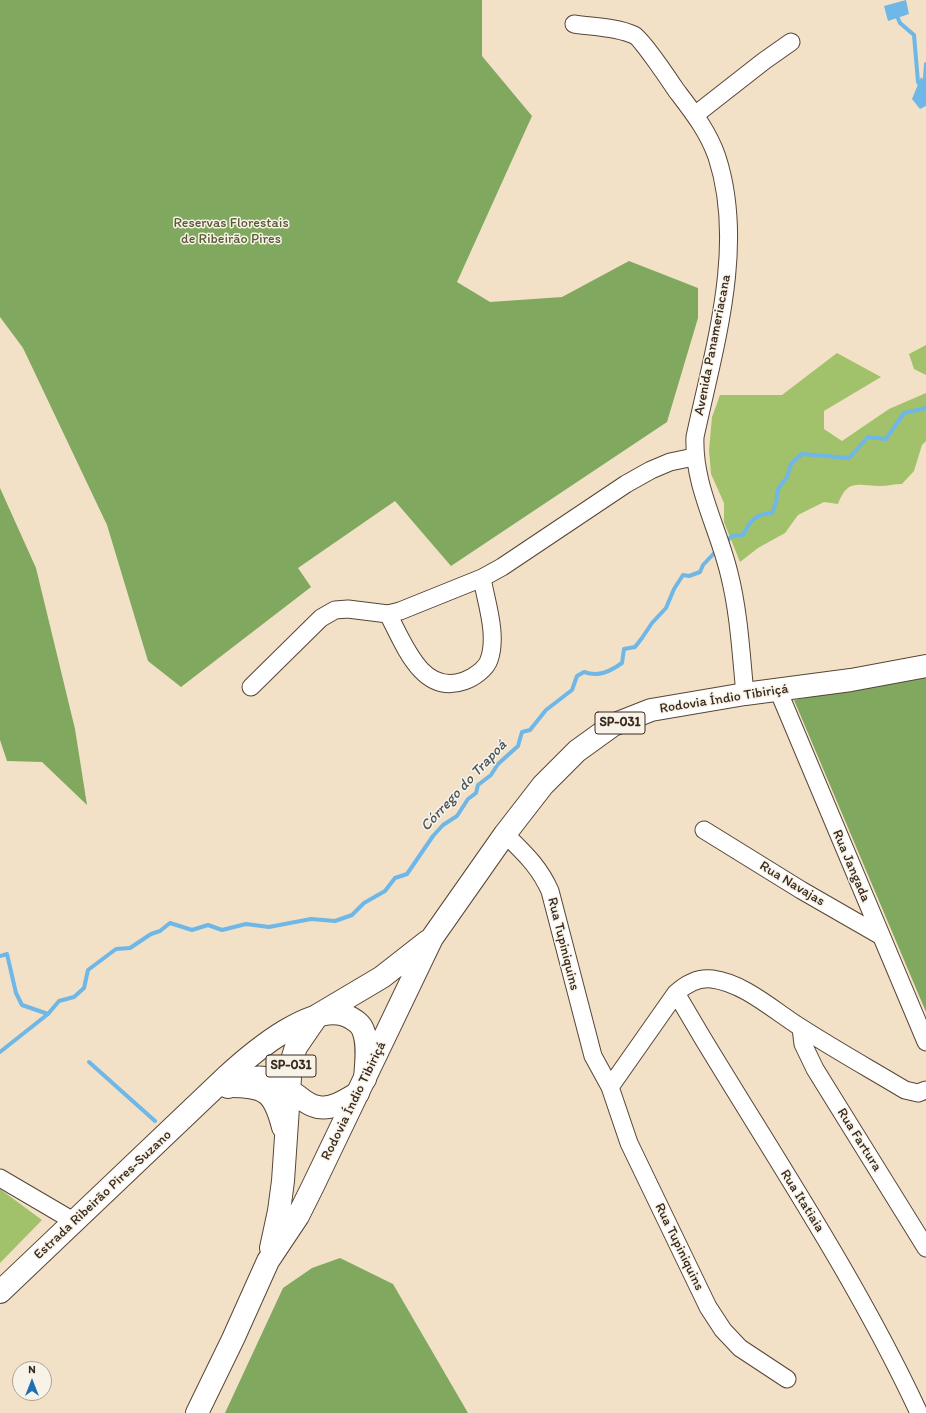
<!DOCTYPE html>
<html>
<head>
<meta charset="utf-8">
<style>
	body { margin:0 }
	#map { position:relative; width:926px; height:1413px; overflow:hidden; background:#f3e1c7; font-family:Itim,sans-serif }
	canvas { display:block }
	.north { position:absolute; left:12px; top:1361px; width:40px; height:40px; box-sizing:border-box; background:#f7f3e8; border:1px solid #aca397; border-radius:50%; rotate:0deg; font-size:11px; font-weight:700; line-height:16px; text-align:center; color:#3b2a1e }
	.north::after { content:''; display:block; margin:auto; width:14px; height:18px; background:#1f6fb2; clip-path:polygon(50% 0,100% 100%,50% 72%,0 100%) }
</style>
</head>
<body>
<div id="map">
<canvas width="926" height="1413"></canvas>
<div class="north">N</div>
</div>
<script>
const c = document.querySelector('canvas').getContext('2d');
c.lineJoin = 'round';
function fill(path, color) {
  c.fillStyle = color;
  c.fill(path, 'evenodd');
}
function strokePath(path, color, width, dash) {
  c.strokeStyle = color;
  c.lineWidth = width;
  c.lineCap = dash ? 'butt' : 'round';
  c.setLineDash(dash || []);
  c.stroke(path);
}
function label(font, color, halo, rows, align = 'center') {
  c.font = font + ' Itim,sans-serif';
  c.lineWidth = 3;
  c.setLineDash([]);
  c.textBaseline = 'middle';
  c.strokeStyle = halo;
  c.fillStyle = color;
  for (const [text, x, y, turn = 0] of rows) {
    c.save();
    c.translate(x, y);
    c.rotate((+turn || 0) * Math.PI / 180);
    c.textAlign = isNaN(turn) ? turn : align;
    if (halo) c.strokeText(text, 0, 0);
    c.fillText(text, 0, 0);
    c.restore();
  }
}
fill(new Path2D(`
	M926 345V375L914 369 909 354Z
	M837 353 881 377 824 411V429L842 441 889 409 926 393V441L922 445 914 471 902 484C895 484 887 486 880 486 858 486 848 478 838 504L824 502 798 515 785 533 758 548 740 562 724 522V503L711 474 709 450 712 417 720 395H782Z
	M0 1189 42 1220 0 1263Z`), '#a1c26a');
fill(new Path2D(`
	M0 0H482V56L532 116 457 282 490 302 562 297 629 261 698 288V318L667 422 451 566 395 501 298 568 311 587 181 687 148 661 107 525 23 348 0 317Z
	M0 488 36 568 75 729 87 805 42 762 7 761 0 740Z
	M926 676V1012L794 700Z
	M340 1258 393 1284 468 1413H225L283 1288 312 1268Z`), '#80a85e');
fill(new Path2D(`
	M906 0 909 14 888 21 884 6Z
	M921 77 926 83V106L920 109 912 99Z`), '#6eb7e6');
strokePath(new Path2D(`
	M896 14 900 23 914 35 918 82 921 87
	M926 64 924 92 926 95
	M725 543 732 536 743 535C750 521 755 514 772 513L776 503 778 489 787 477 791 464 802 454 849 458 868 437 886 439 904 413 926 408
	M0 956 7 954 16 993 22 1005 48 1014
	M0 1052 48 1014 59 1001 74 997 84 988 88 970 116 949 130 948 151 934 160 931 170 923 192 930 208 925 222 930 246 924 269 927 311 919 335 921 352 915 364 903 385 891 395 878 407 874 433 836 443 825 457 816 468 799 476 793 478 785 491 775 498 764 518 746 522 732 530 730 546 710 572 690 577 676 584 672C599 677 609 672 622 663L624 649 635 647 642 638 652 623 666 608 674 589 683 575 689 576 700 572 703 565 718 549
	M89 1062 155 1121`), '#6eb7e6', 4);
const minor = new Path2D(`
	M574 24C594 27 616 27 634 35 641 38 670 81 676 90 692 111 708 131 717 157 746 246 714 348 695 437 693 485 718 527 729 573 739 612 741 654 745 694
	M695 115 764 61 791 42
	M388 614C404 644 422 696 464 681 473 678 486 669 489 660 498 635 486 602 482 578
	M251 687 321 618 335 610 348 609 388 614 400 611 482 578 502 567 626 484 651 470 670 462 694 457
	M778 690 926 1042
	M704 830 801 890 881 936
	M505 834C524 853 539 866 550 891L593 1056 610 1087 629 1143 708 1307 723 1330 740 1348 787 1379
	M676 993 702 1037C777 1161 858 1282 919 1413
	M801 1028 803 1044 815 1069 926 1248
	M610 1087 676 993C686 984 698 977 712 979 744 983 773 1010 800 1027 834 1049 870 1069 905 1090L918 1093 926 1090
	M0 1178 75 1222`);
const major = new Path2D(`
	M228 1087C262 1071 269 1076 299 1097 304 1101 311 1106 318 1107 332 1110 346 1100 358 1093
	M0 1292 227 1076C251 1054 317 997 351 1018 356 1021 361 1024 363 1030 369 1044 366 1064 365 1079`);
const highway = new Path2D(`
	M230 1086C266 1086 274 1092 283 1127
	M271 1248 279 1211 283 1181 291 1063 296 1047 318 1015 382 977 428 941
	M197 1413 233 1339 268 1261 298 1216 312 1188 432 938 505 834 543 785 577 751 613 725 651 710 745 694 851 680 926 666`);
strokePath(minor, '#574537', 19);
strokePath(major, '#574537', 24);
strokePath(highway, '#574537', 24);
strokePath(minor, '#fff', 17);
strokePath(major, '#fff', 22);
strokePath(highway, '#fff', 22);
for (const [x, y, w] of [
	[620,723,50],
	[291,1066,50]
]) {
  const box = new Path2D();
  box.roundRect(x - w / 2, y - 11, w, 22, 3);
  c.fillStyle = '#f7f3e8';
  c.fill(box);
  strokePath(box, '#3b2a1e', 1);
}
label('bold 13px', '#3b2a1e', null, [
	["SP-031",620,723],
	["SP-031",291,1066]
]);
label('14px', '#5a5835', '#f7f3e8', [
	["Reservas Florestais",231,223],
	["de Ribeirão Pires",231,239]
]);
label('14px', '#3b2a1e', '#f7f3e8', [
	["Avenida Panameriacana",713,345,-79],
	["Rodovia Índio Tibiriçá",724,699,-9],
	["Rua Jangada",851,866,67],
	["Rua Navajas",792,884,31],
	["Rua Tupiniquins",563,944,76],
	["Rodovia Índio Tibiriçá",354,1101,-64],
	["Rua Fartura",859,1140,58],
	["Estrada Ribeirão Pires-Suzano",103,1195,-43],
	["Rua Itatiaia",802,1201,58],
	["Rua Tupiniquins",679,1247,64]
]);
label('italic 15px', '#4a545a', '#f7f3e8', [
	["Córrego do Trapoá",464,786,-47]
]);
</script>
</body>
</html>
